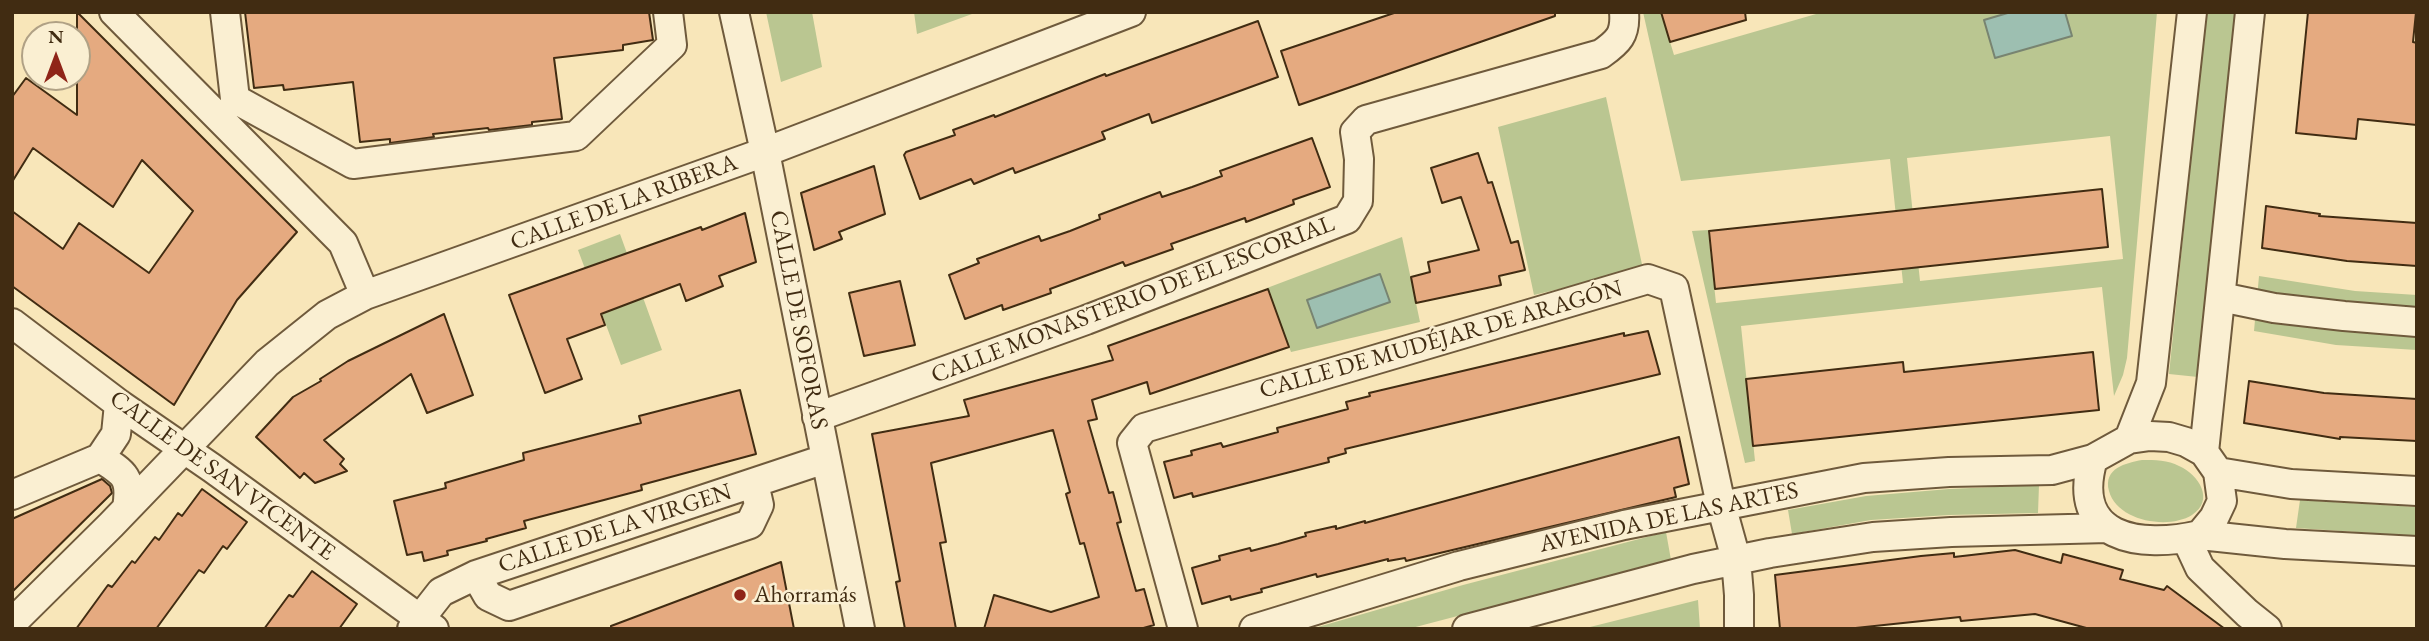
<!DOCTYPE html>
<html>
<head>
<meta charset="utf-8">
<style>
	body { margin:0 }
	#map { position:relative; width:2429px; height:641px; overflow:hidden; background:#f8e6b9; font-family:"EB Garamond",serif }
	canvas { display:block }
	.frame { position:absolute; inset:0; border:14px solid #412c12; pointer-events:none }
	.north { position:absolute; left:21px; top:21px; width:70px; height:70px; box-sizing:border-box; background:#faefd2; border:2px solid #b0a185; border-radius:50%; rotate:0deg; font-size:19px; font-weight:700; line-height:28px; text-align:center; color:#412c12 }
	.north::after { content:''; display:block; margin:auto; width:24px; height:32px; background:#8f2418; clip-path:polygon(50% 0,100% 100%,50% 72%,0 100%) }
</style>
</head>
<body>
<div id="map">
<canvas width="2429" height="641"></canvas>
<div class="frame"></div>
<div class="north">N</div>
</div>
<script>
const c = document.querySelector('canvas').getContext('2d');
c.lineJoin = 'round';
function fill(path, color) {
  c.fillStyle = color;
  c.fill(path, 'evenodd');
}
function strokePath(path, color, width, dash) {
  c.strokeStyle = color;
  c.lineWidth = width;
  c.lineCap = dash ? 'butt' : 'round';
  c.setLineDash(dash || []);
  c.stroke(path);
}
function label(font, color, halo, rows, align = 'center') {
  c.font = font + ' "EB Garamond",serif';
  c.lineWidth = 5;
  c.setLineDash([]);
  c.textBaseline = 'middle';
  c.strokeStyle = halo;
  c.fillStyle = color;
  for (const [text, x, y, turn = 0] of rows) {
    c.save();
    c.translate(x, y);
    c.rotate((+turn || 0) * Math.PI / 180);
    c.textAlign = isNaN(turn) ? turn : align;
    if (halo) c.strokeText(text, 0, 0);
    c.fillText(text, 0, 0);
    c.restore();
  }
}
fill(new Path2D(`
	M766 12H812L822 67 781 82Z
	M914 12H972V14L917 34Z
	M1643 12H1661L1674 55 1823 12H2157L2127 358 2123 375 2114 396 2102 287 1741 326 1755 461 1745 463 1692 231 1708 230 1716 303 1903 283 1890 159 1681 181ZM2110 136 2123 259 1920 281 1907 158Z
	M2206 12H2236L2226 133 2198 377 2169 374Z
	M1606 97 1643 269 1534 295 1498 127Z
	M620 234 662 350 621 365 578 250Z
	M1402 237 1420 322 1291 352 1267 288Z
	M2259 276 2355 291 2417 295V350L2336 345 2254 331Z
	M2142 460C2155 460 2168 460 2179 466 2199 475 2215 500 2192 515 2168 530 2117 521 2109 491 2103 468 2126 463 2142 460Z
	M2039 485 2038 513 1949 515 1871 520 1792 534 1788 510 1866 496 1949 489Z
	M2300 500 2417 507V536L2296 528Z
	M1666 532 1671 560 1408 629H1311L1463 585Z
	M1698 600 1700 629H1582Z`), '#bac691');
const water = new Path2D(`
	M2011 12H2065L2072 36 1995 58 1984 20Z
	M1380 274 1390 302 1317 328 1307 300Z`);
fill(water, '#9dbfb1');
strokePath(water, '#788471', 2);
const building = new Path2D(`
	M77 12 297 232 237 300 174 405 12 286V211L63 249 79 223 149 273 193 211 142 160 113 207 33 148 12 182V97L26 78 77 115Z
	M245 12H649L653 40 623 45V50L554 58 562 119 532 122V125L489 130 488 128 433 134 434 137 390 143V139L360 142 353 82 284 90 283 85 254 88Z
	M1397 12H1555V16L1299 105 1281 51Z
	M1661 12H1745L1746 20 1670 42Z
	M2308 12H2416L2413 42 2417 43V125L2358 119 2356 139 2296 133Z
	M1258 21 1278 77 1152 123 1149 114 1102 132 1105 139 1068 153 1015 173 1013 168 974 184 971 179 920 199 904 155 906 152 955 135 953 130 994 115 995 117 1105 74 1106 76Z
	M1312 138 1330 187 1293 200 1294 204 1246 222 1245 218 1171 244 1173 249 1125 266 1123 262 1050 289 1051 293 1003 310 1002 305 965 319 949 275 979 263 977 259 1039 236 1041 241 1070 231 1100 219 1099 215 1160 192 1162 197 1192 187 1222 176 1220 171Z
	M1478 153 1488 183 1492 182 1511 243 1518 241 1525 270 1499 276 1501 285 1416 303 1411 277 1430 272 1428 262 1479 250 1461 197 1442 203 1431 168Z
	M874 166 885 214 839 232 842 239 814 250 801 193Z
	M2102 189 2108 247 1715 289 1709 231Z
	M2266 206 2320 214 2319 216 2417 223V266L2347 261 2262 248Z
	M745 213 756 262 719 276 723 286 686 301 680 284 601 314 605 325 567 339 582 379 545 393 509 295 701 227 702 230Z
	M900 281 915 345 864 356 849 293Z
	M1268 289 1289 347 1150 394 1147 382 1092 400 1097 419 1088 421 1109 493 1113 492 1121 522 1117 523 1136 591 1144 589 1154 625 1140 629H984L994 595 1051 612 1099 597 1084 543 1080 544 1066 494 1070 492 1053 430 931 463 946 542 940 543 956 629H905L896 582 900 581 872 434 969 416 964 400 1113 360 1108 346Z
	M444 314 473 395 427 413 411 374 324 440 344 459 340 464 347 471 315 483 304 473 300 478 256 437 293 397 321 381 320 379 348 361Z
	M1648 331 1660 374 1345 449 1346 453 1328 458 1329 462 1193 497 1192 493 1174 498 1164 462 1192 455 1191 451 1221 443 1223 447 1278 432 1277 428 1348 409 1346 402 1370 396 1369 393 1624 333V336Z
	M2093 352 2099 410 1753 446 1746 379 1903 362 1904 372Z
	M2249 381 2324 393 2417 399V441L2340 437V439L2244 423Z
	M740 390 756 454 641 485 642 490 524 521 526 528 486 539 487 541 447 551 448 555 424 561 422 552 407 555 394 501 446 488 445 483 524 460 523 453 641 423 639 416Z
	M1679 437 1689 484 1674 488 1676 497 1406 561 1405 558 1388 561V559L1317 577 1316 574 1261 589 1262 592 1246 596 1231 600 1230 596 1202 604 1192 568 1220 560 1219 556 1250 548 1251 551 1278 544 1306 536 1305 533 1336 526V529L1365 521V523Z
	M102 479 110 486 112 493 12 592V519Z
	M202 489 247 522 227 549 223 546 204 573 199 570 156 629H76L108 585 112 587 132 561 135 563 155 537 159 540 178 513 182 516Z
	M2015 550 2061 563 2063 554 2123 570 2120 579 2164 590 2167 586 2225 629H2090L2035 614 1961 621 1960 617 1846 629H1780L1775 575 1921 556 1954 553V557Z
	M781 562 794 629H611V626Z
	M312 571 357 604 339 629H264L289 595 293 597Z`);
fill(building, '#e5aa80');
strokePath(building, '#412c12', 2);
const minor = new Path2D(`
	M114 12 343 243 365 295
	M225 12 235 99 353 164 576 136 672 45 668 12
	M734 12 765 152 860 629
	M1105 22 1131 12
	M2221 297 2274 308 2344 316 2417 322
	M12 323 119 404 212 468 434 629
	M817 417 1086 320 1347 219 1358 201 1359 159 1355 132 1366 120 1601 54C1618 42 1626 35 1624 12
	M2129 439 2151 383 2192 12
	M2204 452 2250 12
	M100 458C125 473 132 478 127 508
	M2218 472 2291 484 2417 491
	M12 495 100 458 116 434 119 404
	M2200 535 2285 544 2417 551
	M2186 538 2200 568 2247 613 2267 629
	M476 575 488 596 509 606 750 524 759 505 754 483
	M12 623 111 525 267 363 327 315 365 295 765 152 1105 22 1102 12
	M412 629 441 592 476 575 825 459
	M1183 629 1132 443 1144 428 1648 279 1674 288 1721 505 1736 559 1739 595V629
	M1254 629 1459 566 1624 525 1864 478 1949 472 2052 470 2093 459 2129 439 2150 436 2169 437 2186 442 2204 452 2218 472 2222 501 2214 518 2200 535C2140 549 2069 539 2093 459
	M1467 629 1693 569 1770 553 1873 537 1951 532 2108 528`);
strokePath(minor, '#6f5a3c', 32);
strokePath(minor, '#faefd2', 28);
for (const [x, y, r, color] of [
	[740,595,7,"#8f2418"]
]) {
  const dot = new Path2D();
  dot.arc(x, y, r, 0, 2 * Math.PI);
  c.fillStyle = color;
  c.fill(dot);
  strokePath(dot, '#faefd2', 2.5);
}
label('24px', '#412c12', '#faefd2', [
	["CALLE DE LA RIBERA",624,203,-20],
	["CALLE MONASTERIO DE EL ESCORIAL",1133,300,-21],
	["CALLE DE SOFORAS",798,320,79],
	["CALLE DE MUDÉJAR DE ARAGÓN",1441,340,-16],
	["CALLE DE SAN VICENTE",222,476,36],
	["AVENIDA DE LAS ARTES",1669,518,-12],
	["CALLE DE LA VIRGEN",615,529,-18]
]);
label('24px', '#412c12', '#faefd2', [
	["Ahorramás",754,595]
], 'left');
</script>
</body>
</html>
